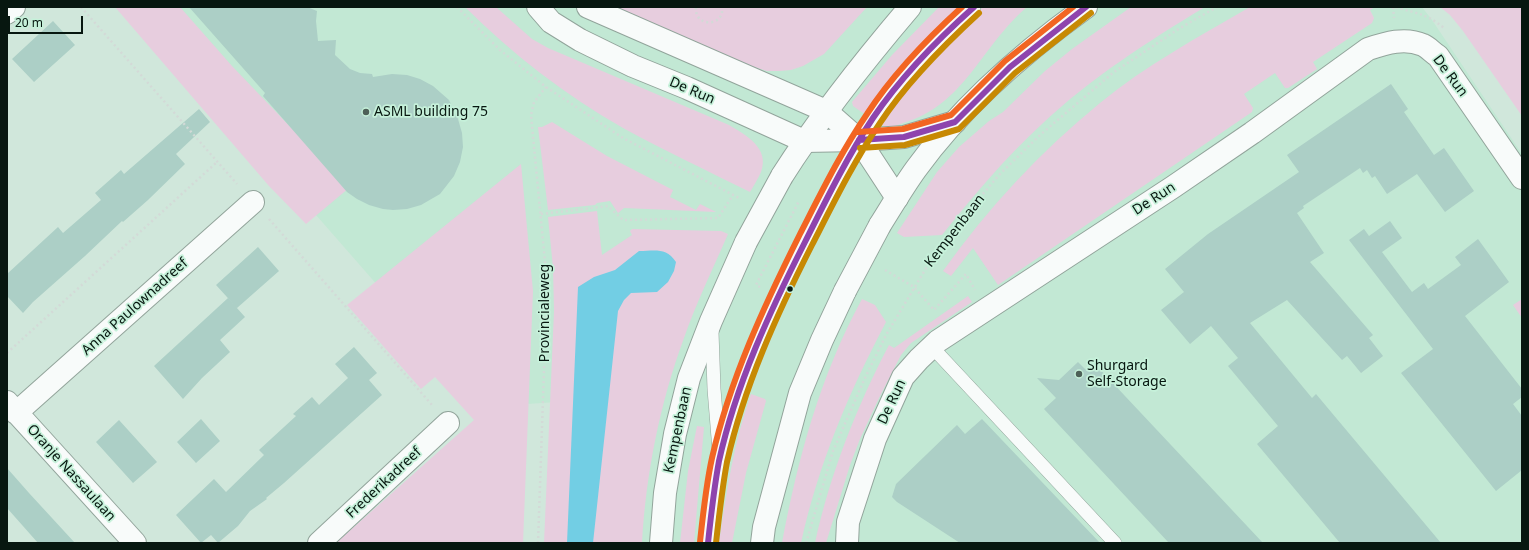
<!DOCTYPE html>
<html>
<head>
<meta charset="utf-8">
<style>
	body { margin:0 }
	#map { position:relative; width:1529px; height:550px; overflow:hidden; background:#d0e7db; font-family:"Noto Sans",sans-serif }
	canvas { display:block }
	.frame { position:absolute; inset:0; border:8px solid #071710; pointer-events:none }
	.scale { position:absolute; left:8px; top:16px; width:75px; height:18px; box-sizing:border-box; border:2px solid #071710; border-top:0; padding-left:5px; font-size:12px; line-height:14px; white-space:nowrap; color:#071710; -webkit-text-stroke:3px #c6f1da; paint-order:stroke }
</style>
</head>
<body>
<div id="map">
<canvas width="1529" height="550"></canvas>
<div class="frame"></div>
<div class="scale">20 m</div>
</div>
<script>
const c = document.querySelector('canvas').getContext('2d');
c.lineJoin = 'round';
function fill(path, color) {
  c.fillStyle = color;
  c.fill(path, 'evenodd');
}
function strokePath(path, color, width, dash) {
  c.strokeStyle = color;
  c.lineWidth = width;
  c.lineCap = dash ? 'butt' : 'round';
  c.setLineDash(dash || []);
  c.stroke(path);
}
function label(font, color, halo, rows, align = 'center') {
  c.font = font + ' "Noto Sans",sans-serif';
  c.lineWidth = 3.5;
  c.setLineDash([]);
  c.textBaseline = 'middle';
  c.strokeStyle = halo;
  c.fillStyle = color;
  for (const [text, x, y, turn = 0] of rows) {
    c.save();
    c.translate(x, y);
    c.rotate((+turn || 0) * Math.PI / 180);
    c.textAlign = isNaN(turn) ? turn : align;
    if (halo) c.strokeText(text, 0, 0);
    c.fillText(text, 0, 0);
    c.restore();
  }
}
fill(new Path2D(`
	M134 7H1422L1432 20 1522 154V543H595L600 399 484 407Z`), '#c2e8d4');
fill(new Path2D(`
	M115 7H180L232 66 349 188 306 224 269 186Z
	M465 7H496L532 39 548 48 729 125C746 135 770 148 761 172 758 179 754 185 750 192 708 171 665 151 623 128 565 95 512 54 465 7Z
	M603 7H867L824 54 803 66 791 70 779 71H767L738 62Z
	M939 7H963C928 39 897 74 868 112L863 113 853 106 852 102 892 55Z
	M983 7H1027C981 46 965 105 903 123 895 126 889 129 882 125L880 120 909 82 938 50Z
	M1131 7H1205C1147 42 1091 78 1042 124 1005 158 973 196 942 235L904 237 897 233 937 172 959 147 989 121 1003 112 1045 71 1072 49Z
	M1250 7H1375L1370 10 1374 18 1372 23 1313 62 1317 69 1288 88H1285L1275 73 1244 94 1253 108 1252 112 998 285 973 248 951 276 943 271C988 208 1040 152 1100 103 1145 66 1198 37 1250 7Z
	M1440 7H1522V116L1463 31 1450 15Z
	M552 122 607 156 673 190 670 197 696 210 700 204 716 212 624 208 618 213 610 201 597 203 595 205 548 210 538 127H542Z
	M521 164 533 291 523 543H336L474 420 435 377 421 389 347 305Z
	M597 211 602 255 632 235 630 231 632 229 721 231 728 234C713 269 696 303 684 338 660 403 646 473 642 543H544L554 311 553 268 548 217Z
	M968 296 972 302 911 343 901 355 879 398 860 439 850 465 826 543H815C830 474 856 408 889 345L894 348Z
	M862 299 875 305 886 322C849 392 818 465 801 543H782C798 458 820 376 862 299Z
	M1522 299V318L1513 305Z
	M751 394 765 399 766 401 746 473 732 543H719C726 493 734 442 751 394Z
	M697 426 704 427 694 543H680L688 471Z`), '#e7cdde');
fill(new Path2D(`
	M639 251C655 251 666 247 676 262L674 271 668 282 657 292 631 293 624 300 618 311 593 543H567L578 287 594 277 615 270Z`), '#72cee4');
fill(new Path2D(`
	M189 7H307L317 11 316 21 318 41 336 40 335 55 350 69 360 73 372 74 373 77 392 74 407 75 420 79 433 86 449 100 458 119 462 133 463 147 460 162 454 176 440 194 421 205 407 209 393 210 383 209 369 205 357 199 347 192 263 96 265 93Z
	M53 21 75 45 34 82 12 59Z
	M1391 84 1408 109 1404 112 1434 155 1444 148 1474 191 1445 212 1417 174 1387 194 1375 176 1372 178 1367 170 1363 173 1360 168 1303 206 1304 208 1297 213 1324 253 1310 262 1373 335 1369 338 1383 356 1361 373 1347 356 1342 360 1287 300 1250 323 1312 398 1316 394 1441 543H1340L1257 444 1278 426 1228 366 1238 358 1211 326 1190 344 1161 310 1184 292 1165 269 1208 234 1299 172 1287 155Z
	M199 109 210 122 176 154 185 164 148 200 123 222 122 221 85 256 33 302 23 313 7 296V274L58 227 63 233 101 200 95 193 121 170 124 174Z
	M1390 221 1402 238 1382 252 1412 292 1424 283 1428 289 1461 265 1455 257 1478 239 1509 282 1465 316 1522 389V397L1513 404 1522 416V470L1496 491 1401 373 1433 349 1349 240 1364 229 1369 236Z
	M258 247 279 271 237 308 216 285Z
	M228 298 245 317 220 340 230 352 202 378 183 399 154 366Z
	M354 347 377 373 369 380 382 395 284 483 266 498 267 499 250 511 238 526 218 543 211 535 201 543 176 515 214 479 226 492 264 455 259 450 296 416 293 414 312 397 319 405 348 378 335 364Z
	M1078 362 1086 370 1094 363 1263 543H1169L1044 409 1056 398 1037 378 1059 380Z
	M201 419 220 441 196 463 177 442Z
	M982 419 1100 543H960L897 502 892 497 896 484 957 425 965 434Z
	M119 420 157 462 133 483 96 442Z
	M7 468 29 493 75 543H38L7 508Z`), '#accfc6');
const service = new Path2D(`
	M827 198C837 179 847 159 859 140 891 90 930 46 974 7
	M712 332 714 389 719 450
	M932 347 1115 543
	M708 543 709 524 719 458 740 388 777 296 793 264`);
const minor = new Path2D(`
	M7 13 14 7
	M7 402 135 543
	M16 413 253 202
	M319 543 448 423
	M847 543 848 522 875 439 903 377 919 359 938 341 1173 187 1252 133 1368 49C1386 43 1405 37 1423 45 1428 47 1433 53 1438 56L1522 178`);
const tertiary = new Path2D(`
	M538 7 551 22 580 40 633 66 687 88 804 141 859 140 904 137 955 122
	M588 7 826 111 859 140 897 198`);
const secondary = new Path2D(`
	M782 176C820 116 864 61 910 7
	M880 225C892 206 903 187 916 169 960 108 1025 51 1086 7
	M661 543 665 493 675 434 689 378 711 321 746 242
	M762 543 764 527 800 393 822 340 845 291`);
strokePath(service, '#92a49b', 14);
strokePath(minor, '#92a49b', 24);
strokePath(tertiary, '#92a49b', 24);
strokePath(secondary, '#92a49b', 24);
strokePath(new Path2D(`
	M81 7 237 184
	M457 7 500 50 546 87 623 138 741 199
	M696 7C694 28 725 27 722 7
	M1393 7 1394 18
	M1396 7C1417 14 1426 13 1444 28
	M541 214 608 206 623 220 718 218 733 195
	M269 219 432 405
	M885 270 914 287 934 310 966 274 975 290
	M760 287 756 285 799 201
	M7 353 217 162
	M538 543 547 283 531 115 534 102 546 87
	M806 543 833 451 864 380 886 335 934 255 964 216 999 175 1040 135 1114 72 1180 28 1217 7`), '#d3dad7', 2.5, [2, 3]);
strokePath(service, '#f8fbfa', 13);
strokePath(minor, '#f8fbfa', 22);
strokePath(tertiary, '#f8fbfa', 22);
strokePath(secondary, '#f8fbfa', 22);
const serviceBridge = new Path2D(`
	M793 264 827 198`);
const secondaryBridge = new Path2D(`
	M746 242 782 176
	M845 291 880 225`);
strokePath(serviceBridge, '#92a49b', 14, []);
strokePath(secondaryBridge, '#92a49b', 24, []);
strokePath(serviceBridge, '#f8fbfa', 13);
strokePath(secondaryBridge, '#f8fbfa', 22);
strokePath(new Path2D(`
	M859 140 904 137 955 122 1010 67 1086 7
	M708 543C711 515 714 488 719 461 736 384 770 311 805 242 826 200 847 157 873 118 901 77 937 40 974 7`), '#8e44ad', 6);
strokePath(new Path2D(`
	M860 148 905 145 959 129 1015 73 1091 13
	M716 543C719 516 722 489 727 462 744 386 777 314 812 245 833 204 854 161 880 123 907 82 943 46 979 13`), '#c78903', 6);
strokePath(new Path2D(`
	M858 132 903 129 951 115 1005 61 1073 7
	M700 542C703 514 706 485 712 458 730 379 764 306 800 234 821 193 841 152 867 114 893 74 927 39 962 7`), '#f26522', 6);
for (const [x, y, r, color] of [
	[366,112,4,"#4d6057"],
	[790,289,3.5,"#071710"],
	[1079,374,4,"#4d6057"]
]) {
  const dot = new Path2D();
  dot.arc(x, y, r, 0, 2 * Math.PI);
  c.fillStyle = color;
  c.fill(dot);
  strokePath(dot, '#c6f1da', 1.5);
}
label('14px', '#071710', '#c6f1da', [
	["De Run",1450,76,53],
	["De Run",692,91,23],
	["De Run",1154,199,-33],
	["Kempenbaan",955,231,-52],
	["Anna Paulownadreef",135,307,-42],
	["Provincialeweg",545,313,-90],
	["De Run",892,402,-65],
	["Kempenbaan",678,430,-78],
	["Oranje Nassaulaan",71,473,48],
	["Frederikadreef",384,483,-43]
]);
label('14px', '#071710', '#c6f1da', [
	["ASML building 75",374,112],
	["Shurgard",1087,366],
	["Self-Storage",1087,382]
], 'left');
</script>
</body>
</html>
